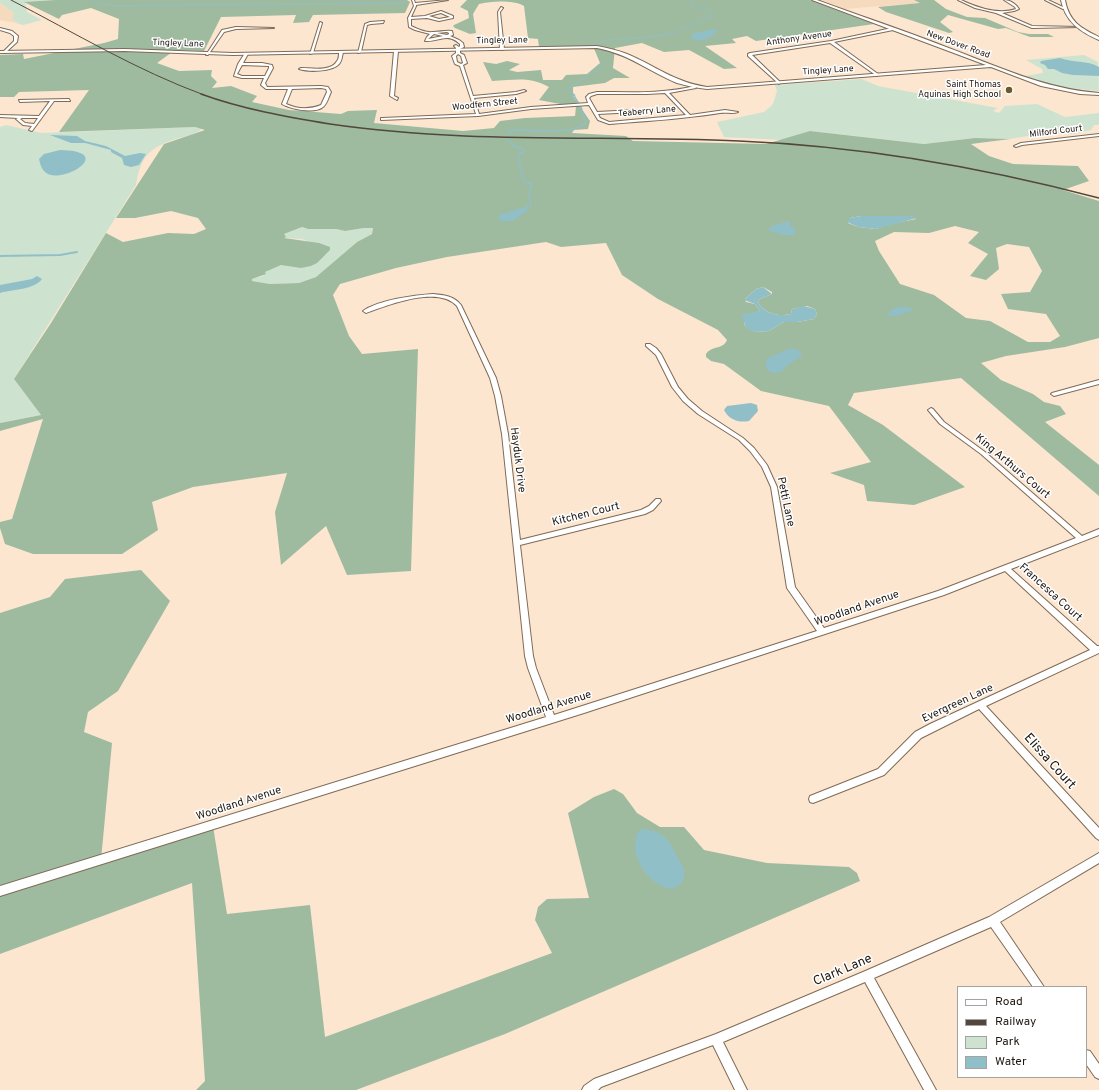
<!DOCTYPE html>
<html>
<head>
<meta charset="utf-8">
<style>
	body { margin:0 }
	#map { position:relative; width:1099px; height:1090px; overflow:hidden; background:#fce6cf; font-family:Overpass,sans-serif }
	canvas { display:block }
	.legend { position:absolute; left:957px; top:986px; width:130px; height:92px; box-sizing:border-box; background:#fff; border:1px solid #a5a29f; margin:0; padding:5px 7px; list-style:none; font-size:12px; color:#1f170f }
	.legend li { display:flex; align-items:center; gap:8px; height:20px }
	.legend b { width:20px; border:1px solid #a5a29f }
</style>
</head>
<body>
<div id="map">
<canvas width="1099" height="1090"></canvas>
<ul class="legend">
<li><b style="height:5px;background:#fff"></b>Road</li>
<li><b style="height:5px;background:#52473c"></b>Railway</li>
<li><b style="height:11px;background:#cee3cf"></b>Park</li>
<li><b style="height:11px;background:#91bfc7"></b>Water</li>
</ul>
</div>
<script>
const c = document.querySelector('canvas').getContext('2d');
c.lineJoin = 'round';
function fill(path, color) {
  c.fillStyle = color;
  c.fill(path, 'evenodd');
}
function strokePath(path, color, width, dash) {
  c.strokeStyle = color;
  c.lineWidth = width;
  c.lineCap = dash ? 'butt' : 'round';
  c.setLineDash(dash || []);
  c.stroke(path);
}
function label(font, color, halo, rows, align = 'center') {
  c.font = font + ' Overpass,sans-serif';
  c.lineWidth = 3;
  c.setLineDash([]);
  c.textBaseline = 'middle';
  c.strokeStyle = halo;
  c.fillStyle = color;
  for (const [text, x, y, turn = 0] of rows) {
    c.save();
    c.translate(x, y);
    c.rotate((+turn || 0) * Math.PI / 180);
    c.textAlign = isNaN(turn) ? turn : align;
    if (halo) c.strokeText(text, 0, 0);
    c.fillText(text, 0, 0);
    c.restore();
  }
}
fill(new Path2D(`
	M819 0H914L920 3 844 9Z
	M0 3 14 13 21 22 16 23 0 20Z`), '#f6dabe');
fill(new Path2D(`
	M0 0H55L25 2 27 12 42 20 23 25 16 23 19 22 12 20 14 13 0 3Z
	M1084 55 1098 62 1099 91 1057 87 1024 76 1043 73 1042 69 1026 60Z
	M862 79 878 86 998 108 993 111 999 113 1005 106 1037 104 1065 117 1099 113V125H1094L1091 130 1082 132 1072 134 1052 132 1010 139 975 138 924 144 811 131 784 140 724 137 717 122 764 112 773 104 777 91 775 85Z
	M6 125 42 133 195 127 202 129C196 134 187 136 179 138 150 147 141 155 136 185L14 379 41 415 0 423V127Z
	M302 227 308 229H336L345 231 364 228H373L372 234 357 242 316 277 299 283 270 284 252 281V279L263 276C270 261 309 263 323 256 325 255 328 252 330 250L302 239 284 238V234Z`), '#cee3cf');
fill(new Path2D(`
	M55 0H407L410 2 405 13 313 15 309 22 293 23 296 15 221 17 204 51 175 50 157 63 179 71 212 70 211 76 217 82 212 88 231 86 257 96 252 102 289 110 341 114 348 111 377 110 374 123 463 131 494 128 500 121 525 118 575 116 576 107 539 100 549 87C529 76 515 80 492 81L483 62 496 64 507 61 520 64 509 70 517 72 541 70 543 80H562L566 75 587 74 600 63 593 46 539 47 538 39 528 38 524 6C513 0 492 1 479 4L473 14 476 33 470 34 455 28 453 26 454 25 469 18 468 11 460 7 467 0H810L874 24 756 41 747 36 732 39 736 43 705 46 737 68 724 69 689 50 664 52 642 43 615 48 613 68 630 78H614L605 83 573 87V96L590 121 588 129 574 130 572 133 626 136 633 141 766 144 810 131 924 144 975 138 1010 139 971 144 989 156 1013 164 1078 166 1089 181 1063 190 1099 201V338L1065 347 1006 356 981 363 1001 380 1033 394 1044 402 1060 406 1066 414 1045 422 1099 465V496L961 378 854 393 848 405 883 425 965 487 914 505 867 501 864 485 830 473 871 462 829 406 761 391 724 364 711 361 706 357V354C712 345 723 350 727 340L718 330 658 299 622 275 606 243 561 247 546 242 447 257 396 268 340 284 333 295 349 336 362 354 418 349 411 571 347 575 326 526 281 565 275 512 287 473 193 487 152 502 158 530 122 554H33L5 544 0 528V522L12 519 43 419 0 431V423L41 415 14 379 51 323 106 233 123 242 168 233 194 234 206 229 198 218 171 211 135 218H116L164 144 205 130 195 127 59 132 89 90 19 92 14 97H0V55L23 54 24 59 104 43 118 39 119 19 91 8 62 15 59 19 24 2ZM861 216H911L916 219 890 224 876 229 858 227 848 223 850 218ZM955 226 979 232 968 243 988 254 970 276 986 280 999 269 996 248 1007 244 1029 247 1042 271 1030 292 1001 294 1008 309 1046 314 1060 336 1050 342H1028L990 321 966 318 934 295 900 284 879 251 875 241 894 232 929 233ZM302 227 308 229H336L345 231 364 228H373L372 234 357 242 316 277 299 283 270 284 252 281V279L266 274 265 272 281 265 301 268 311 266 317 263 330 250V247L319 243 284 238 286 237 284 234ZM763 287 772 292V294L760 299 758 302C764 314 780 317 791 314L792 309 807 306 815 309 817 314 814 319 797 322H784L769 331 755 332 745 326 744 322 760 311 755 304 746 302 745 299 756 289Z
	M914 0H934L946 9 967 17 985 18 1018 32 1029 34H1048L1054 37H1030L1006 28 998 29 948 15 940 22 953 32 949 33 886 12 878 7 920 3Z
	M141 570 170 601 118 691 88 712 84 732 112 743 101 860 213 826 227 914 310 905 325 1037 552 953 535 920 538 907 547 899 589 898 568 813 594 797 614 789 623 794 637 813 660 827H684L704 850 767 863 849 867 857 873 860 881 505 1034 356 1090H196L205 1081 192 883 0 954V613L50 597 65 579Z`), '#9ebba0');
fill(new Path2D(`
	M714 29 718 30C711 38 702 44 691 38L692 34Z
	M1060 58C1073 63 1087 60 1099 67V76L1073 75 1062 73 1054 69H1048L1045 65 1040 63 1041 61Z
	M50 135 77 136 85 141 106 146 125 156 140 153 146 154 139 165 131 167 124 165 122 158 111 152V150L85 143H71Z
	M60 150C120 151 58 188 44 171 41 168 40 163 39 159L44 154Z
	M521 208 528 209V210L513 221H501L498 218 500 215Z
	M861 216H911L917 218 876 229 858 227 847 222 850 218Z
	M789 221H790V226L795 228 796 231 794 235H782L768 230 772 226Z
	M37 276 42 279C34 290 13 289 0 293V285L32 279Z
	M763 287 772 294 760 299 758 302C764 314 780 317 791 314L792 309 804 306 815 309 817 314 814 319 797 322H784L769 331 755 332 746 328 742 316 744 314 760 311 755 304 744 300 756 289Z
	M898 307 912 308 913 310 896 316H886L893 309Z
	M788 349H796L801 352V356L784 368 783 371 775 373 768 371C765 367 765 362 768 358Z
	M751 403 757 405 758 411 749 421C739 423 729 420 724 410L727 406Z
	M642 829 654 831 662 835 670 843 684 869V878L680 885 672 889C651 886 631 861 636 839 636 835 638 831 642 829Z`), '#91bfc7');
strokePath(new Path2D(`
	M96 0 94 2 113 6 407 3
	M597 46 601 42 607 40 651 37 677 32 680 29 713 16 711 12 693 5 691 0
	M575 95 570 92 569 88 601 67 604 62`), '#91bfc7', 1);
strokePath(new Path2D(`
	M573 94 579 104
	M509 135 510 131 515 130C534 130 571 135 586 123L581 107
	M508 140 513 146 523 149 524 152 520 153 518 157 524 182 532 184 529 194 531 204 523 209`), '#91bfc7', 1.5);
strokePath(new Path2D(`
	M0 256 60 255 77 252`), '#91bfc7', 2);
const street = new Path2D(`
	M412 0H414L415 3 448 0 416 5V6L411 17 425 16 441 11 453 16V18L439 21 427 18 411 19V26C417 29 426 33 433 32 440 32 445 30 452 31L453 35 450 36 459 40 463 43 464 47 460 49V53L464 55 467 63 463 65 473 96 516 92 524 90 526 91 516 94 474 98 479 114 531 107 588 103 586 97 589 94 597 92C630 92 663 94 695 86L696 88 669 93 690 115 725 110 738 112C733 114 726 112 720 113 683 119 646 121 609 124L598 120 589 105 531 109 478 116 381 120V118H382L476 114 460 66 455 64 452 56 456 53V48L454 46 456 45 459 47 460 46V44C447 32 440 42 425 41L427 37 430 34 415 30 409 27 408 18 414 6ZM441 13 450 17 439 19 429 16ZM447 32 449 33V34L447 35 437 33ZM434 34 443 36 428 39ZM458 54 461 56 463 63 461 64 457 62 456 56ZM665 93 686 115 609 122 600 118 598 114 636 112 638 111 636 110 597 112 589 98 591 96 597 94H647Z
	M958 0H961C978 8 998 15 1016 9L1015 7 1004 0C1010 0 1016 4 1019 9L1014 11 1002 13 1032 26 1080 27 1032 28 996 13 975 8Z
	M1045 0H1048L1065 8 1063 9Z
	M501 7 503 8 500 12 504 49 502 50 500 49 498 12Z
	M384 21 383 23 371 24 367 25 361 52 358 53 365 24 370 22Z
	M320 22 322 23 313 53 310 54Z
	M236 27 274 28 236 29 224 32 208 55H206L222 30Z
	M0 28 12 31 18 36 17 42 5 53 4 51 14 41V36L10 33 0 30Z
	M892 28 893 30 834 42 878 74 877 76 830 43 752 55 780 82 779 84 748 56V54L750 53 831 41Z
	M396 50 398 51 394 96 398 98 397 100 390 96 394 51Z
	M341 51 343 52C342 56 342 61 339 64 332 72 308 72 299 69L301 68C311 68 331 72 337 61 339 59 339 55 339 52Z
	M245 53 248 54 243 63H262L272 65 273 68 265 83 267 87 321 86 328 87 331 92C329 96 327 104 323 107 315 114 290 109 282 104L288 89H266L261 85 264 78H242L234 76 238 64ZM242 65 269 66V68L265 76H242L237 74ZM321 88 326 89 327 92 321 105C309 110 297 109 286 104L292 89Z
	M69 99 70 101H54L32 131 29 130 32 126 23 125 16 119 18 118 0 117V115L39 116 50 101 20 102 19 100ZM22 118H38L34 124 25 123 20 119Z
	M1099 134V136L1022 145 1016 147 1014 146 1021 143Z
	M433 294C444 295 454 296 461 305L496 378 501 396 508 434 520 540 641 510 649 506 656 499H660L661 501 653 510 645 514 520 545 533 656 536 668 554 715 817 631 787 588 771 487 762 467 750 451 739 440 698 414 683 401 672 387 656 355 646 346V344H650L656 348 661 354 678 387 688 399 702 411 743 438 754 448 767 465 777 487 795 587 824 628 938 591 1076 538 981 454 940 424 928 410 931 408 933 409 944 422 985 452 1082 536 1099 529V535L1011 569 1097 646H1099V653L986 706 1099 828V840L1096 838 979 709 921 738 884 775 813 803 810 802 809 799 810 796 878 769 915 732 930 724 1090 650 1005 571 944 595 584 713 0 896V886L546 717 528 668 525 656 502 434 495 396 490 378 457 306C438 285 388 305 366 313L363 311C378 300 415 295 433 294Z
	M1099 380V384L1054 396 1051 394 1052 393Z
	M1099 853V863L1000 922 1044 987H1033L991 927 874 978 936 1090H924L865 982 723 1042 747 1090H735L713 1045 601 1087 598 1090H582L584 1086 594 1079 716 1034 863 972 989 917Z
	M1086 1050 1090 1051 1099 1064V1079L1095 1077 1086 1064Z`);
const secondary = new Path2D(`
	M812 0H817C860 16 903 30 946 47 997 66 1044 89 1099 93V95L1080 94 1041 86 991 67 707 89C697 88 687 86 677 83 648 71 629 54 597 48L233 55 124 51 0 53V51L124 49 233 53 597 46C607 48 617 50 627 54 656 66 674 82 707 87L986 65Z
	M1061 0H1065C1069 22 1081 28 1099 37V40C1080 32 1065 21 1061 0Z`);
strokePath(street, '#7e6a56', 2);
strokePath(secondary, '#7e6a56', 2);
fill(street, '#fff');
fill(secondary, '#fff');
strokePath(new Path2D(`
	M11 0C75 33 136 70 204 95`), '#52473c', 1);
strokePath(new Path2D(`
	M201 94C242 109 287 117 330 124 466 144 603 135 739 141 861 146 981 167 1099 198`), '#52473c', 1.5);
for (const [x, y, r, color] of [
	[1009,90,4,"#6c5b29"]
]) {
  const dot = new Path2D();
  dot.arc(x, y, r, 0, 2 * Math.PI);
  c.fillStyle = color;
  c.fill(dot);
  strokePath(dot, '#fff', 1.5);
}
label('9px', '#1f170f', '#fff', [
	["Anthony Avenue",799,39,-8],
	["Tingley Lane",502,41,-1],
	["Tingley Lane",178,44,2],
	["New Dover Road",958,45,20],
	["Tingley Lane",828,71,-4],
	["Woodfern Street",485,105,-6],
	["Teaberry Lane",647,112,-5],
	["Milford Court",1056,132,-7]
]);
label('9px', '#1f170f', '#fff', [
	["Saint Thomas",1001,85],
	["Aquinas High School",1001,95]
], 'right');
label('11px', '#1f170f', '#fff', [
	["Hayduk Drive",517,460,83],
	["King Arthurs Court",1012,467,40],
	["Petti Lane",785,502,78],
	["Kitchen Court",586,515,-14],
	["Francesca Court",1050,593,42],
	["Woodland Avenue",857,609,-19],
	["Evergreen Lane",958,704,-25],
	["Woodland Avenue",549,708,-17],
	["Woodland Avenue",239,804,-18]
]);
label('13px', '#1f170f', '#fff', [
	["Elissa Court",1049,762,48],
	["Clark Lane",843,971,-23]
]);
</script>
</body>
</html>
